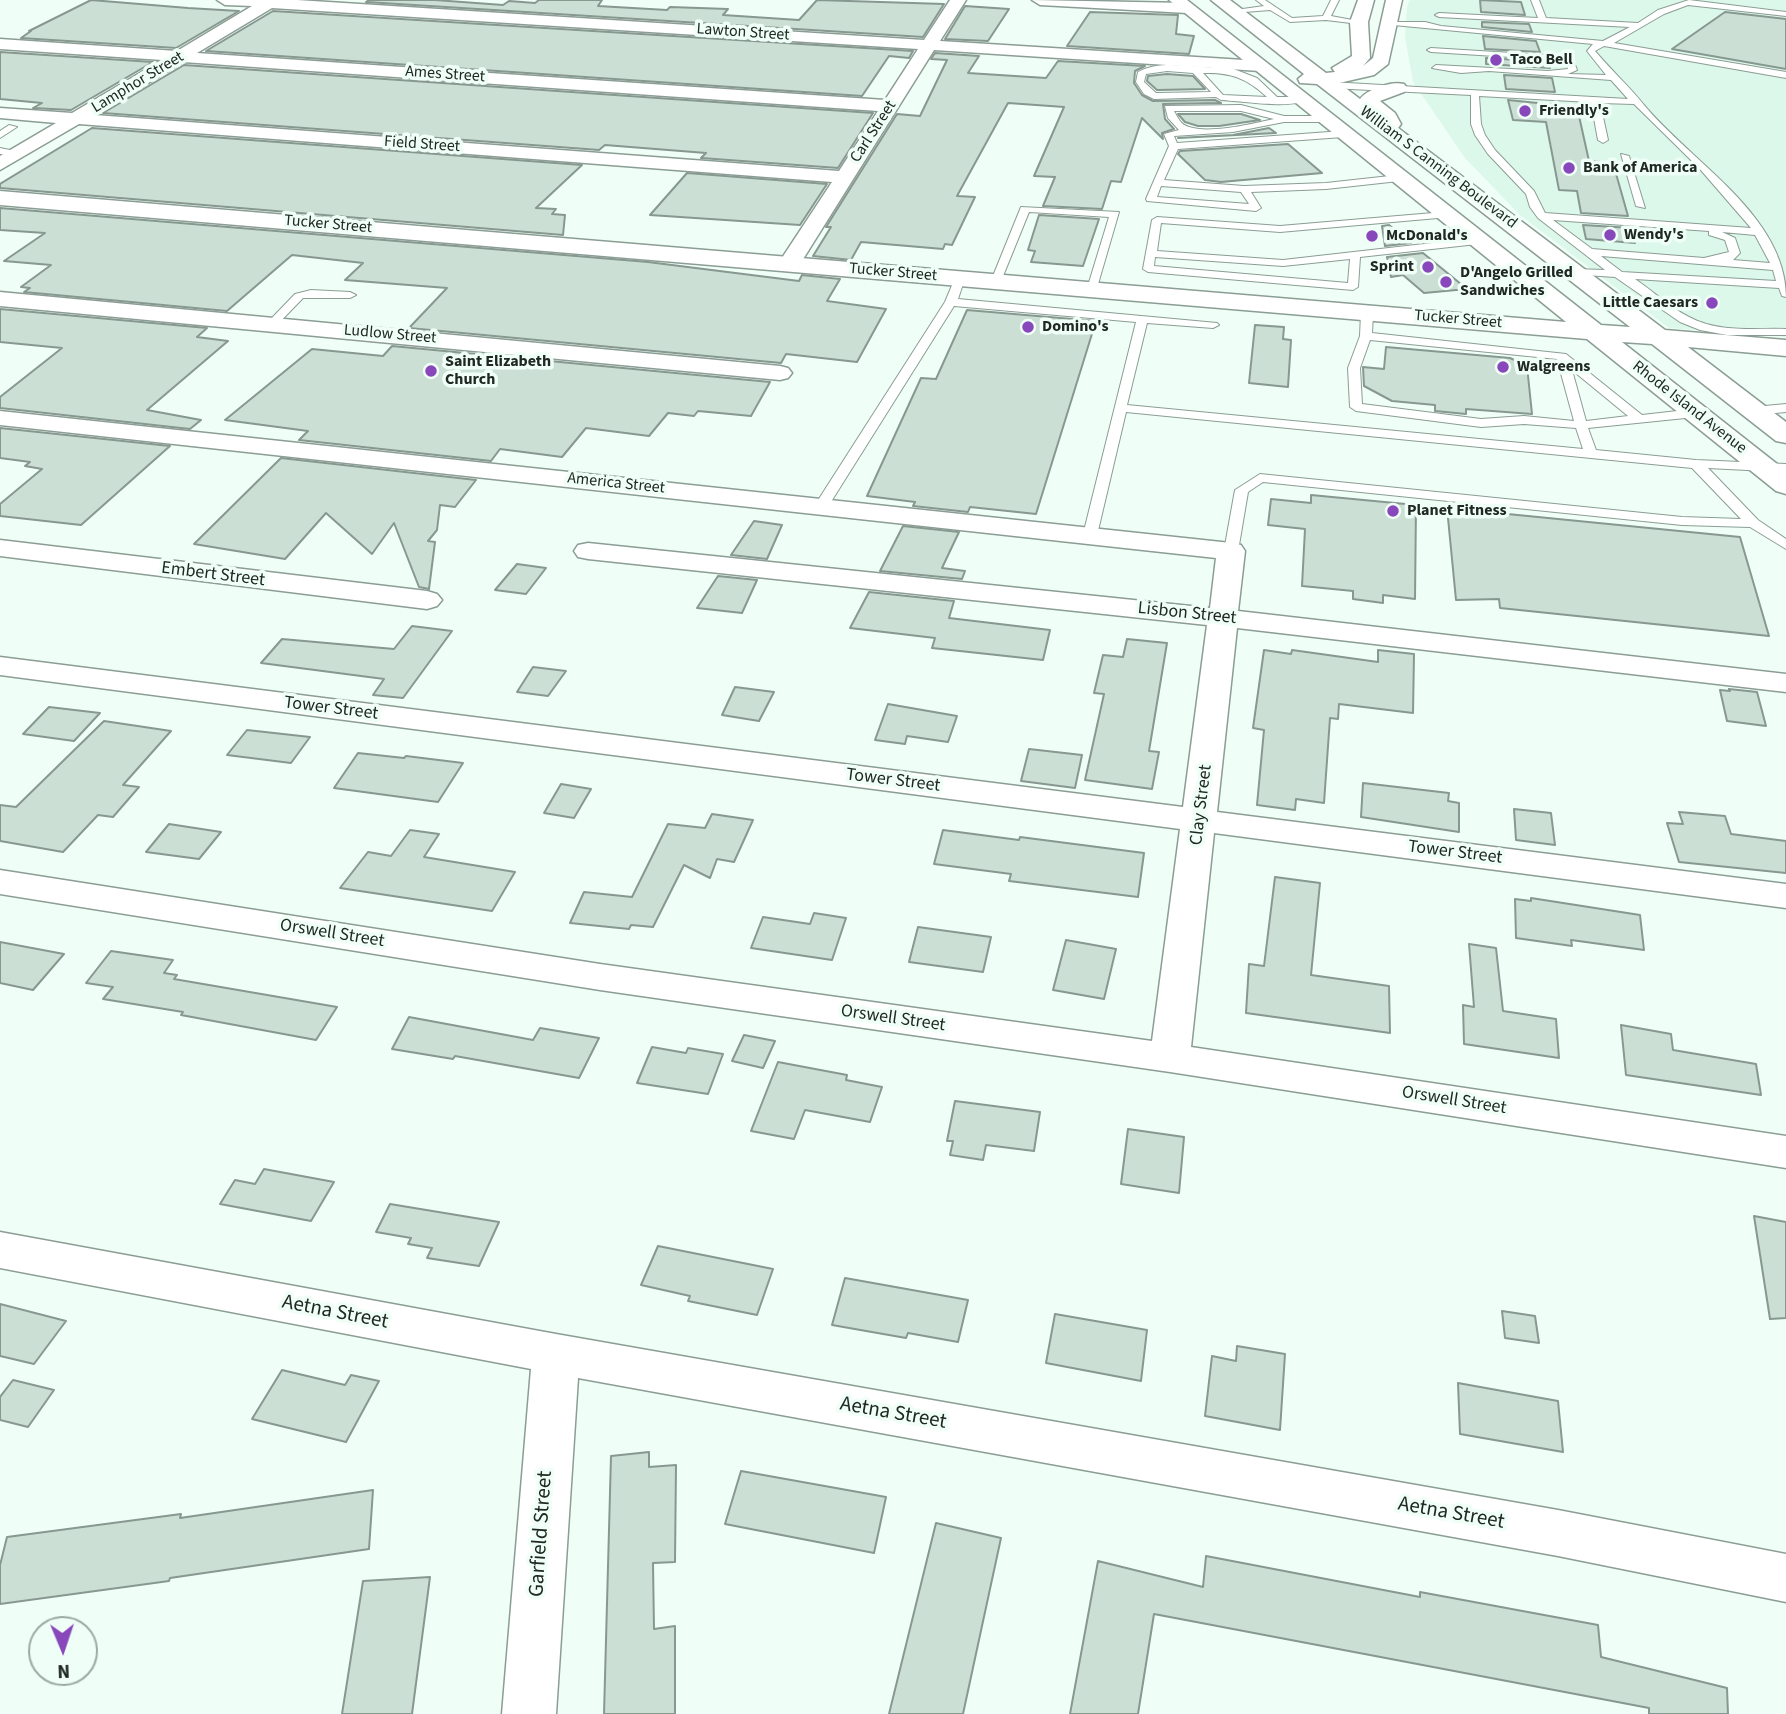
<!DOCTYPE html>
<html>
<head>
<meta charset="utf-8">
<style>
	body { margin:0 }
	#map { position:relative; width:1786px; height:1714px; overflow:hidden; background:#effff7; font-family:"Source Sans 3",sans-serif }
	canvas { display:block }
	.north { position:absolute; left:28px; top:1616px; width:70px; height:70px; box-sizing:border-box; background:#effff7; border:2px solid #9da9a3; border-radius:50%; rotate:178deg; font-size:19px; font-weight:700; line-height:28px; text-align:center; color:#212824 }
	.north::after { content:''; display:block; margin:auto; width:24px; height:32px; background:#8847bb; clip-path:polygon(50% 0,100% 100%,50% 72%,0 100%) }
</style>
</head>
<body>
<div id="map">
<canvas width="1786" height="1714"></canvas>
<div class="north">N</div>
</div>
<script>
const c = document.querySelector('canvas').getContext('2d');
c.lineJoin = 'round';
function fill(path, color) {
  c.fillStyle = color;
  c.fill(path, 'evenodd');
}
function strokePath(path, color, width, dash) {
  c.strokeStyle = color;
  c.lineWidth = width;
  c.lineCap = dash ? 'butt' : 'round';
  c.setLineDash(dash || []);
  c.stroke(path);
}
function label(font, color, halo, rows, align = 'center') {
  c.font = font + ' "Source Sans 3",sans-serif';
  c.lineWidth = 7;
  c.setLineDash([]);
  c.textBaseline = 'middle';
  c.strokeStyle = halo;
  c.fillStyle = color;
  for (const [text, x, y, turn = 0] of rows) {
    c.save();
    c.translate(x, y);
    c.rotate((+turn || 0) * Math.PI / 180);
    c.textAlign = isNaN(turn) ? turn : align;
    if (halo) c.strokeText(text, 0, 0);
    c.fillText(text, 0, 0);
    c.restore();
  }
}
fill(new Path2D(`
	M1410 0H1786V337L1669 328 1520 215 1465 158 1413 82 1405 37 1407 7Z`), '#dcf8ea');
const building = new Path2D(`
	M91 0 188 8 239 11 176 48 21 38 31 31H29Z
	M369 0H435L503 5 509 1 535 3 539 0H602L598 6 667 10 670 7 728 9 723 15 799 20 817 0 944 4 923 37 366 2Z
	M1480 0 1521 2 1525 15 1481 12Z
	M965 6 1009 9 988 41 945 39Z
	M273 11 913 51 909 58 889 56 862 96 206 51Z
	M1090 12 1178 15 1176 34 1194 36 1189 54 1067 46Z
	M1725 12 1786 19V69L1672 49Z
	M1482 22 1529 24 1532 32 1482 27Z
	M1483 36 1536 41 1540 52 1485 49Z
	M0 52 153 62 71 110 33 108 42 103 0 99Z
	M935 53 979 56 968 73 1046 78 1058 61 1145 66 1135 71 1134 83 1142 95 1153 101 1215 100 1221 103 1163 104 1165 119 1174 129 1162 133 1163 139 1142 118 1121 182 1111 181 1102 209 1043 206 1055 177 1034 176 1064 107 1008 103 957 196 975 197 952 245 945 244 943 249 861 242 851 260 813 256 831 227H826L897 114 920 116 947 60 931 59Z
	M1486 58 1549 62 1550 68 1486 64Z
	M184 65 873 113 838 168 701 158 706 153 605 145 599 150 103 113Z
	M1167 74 1193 76 1205 89 1157 90 1147 81 1148 76Z
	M1504 75 1552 78 1555 92 1506 89Z
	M1508 100 1577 107 1589 161 1613 163 1628 216 1581 213 1577 191 1559 190 1546 122 1513 120Z
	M1178 114H1241L1260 120 1219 126H1198L1185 122Z
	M92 128 582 165 536 208 556 209 552 214 565 215 563 235 0 188V184Z
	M1269 128 1276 133 1178 138 1233 135Z
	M1288 144 1322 173 1221 182 1205 180 1178 154 1180 151Z
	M687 173 827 184 800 225 650 215Z
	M0 208 648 262 799 281 802 275 840 279 827 301 886 309 857 362 786 354 781 363 409 328 447 288 345 280 363 263 292 255 227 311 24 292 30 288 21 287 51 265 4 261 45 233 0 230Z
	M1039 215 1099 219 1083 266 1031 262 1035 251 1028 250Z
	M1389 225 1411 243 1385 246 1382 226Z
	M1583 225 1631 228 1635 243 1586 239Z
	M1423 253 1467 289 1424 293 1403 275 1391 277 1387 257Z
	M0 309 207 328 197 337 228 341 147 410 201 420 190 429 0 408V397L62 348 0 342Z
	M967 310 1096 321 1036 514 970 507 968 512 913 506 915 502 867 496 921 378 936 379Z
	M1255 325 1284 327 1283 339 1291 340 1288 387 1249 383Z
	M392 346 770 382 751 416 698 411 694 416 668 413 649 436 586 428 562 457 500 449 491 461 299 440 308 431 225 420 312 349 383 356Z
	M1386 347 1510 358 1527 366 1532 414 1466 409V414L1435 411V405L1392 401 1364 386 1363 367 1384 369Z
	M0 428 170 446 81 525 0 516V504L42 469 25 466 30 462 0 458Z
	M281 458 476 480 455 507 440 505 437 530 428 541 435 542 429 589 419 587 394 523 372 554 326 513 285 559 194 544Z
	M1311 495 1416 505 1415 599 1383 595V603L1353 599V591L1302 586 1305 529 1268 525 1271 499 1311 503Z
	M1447 508 1740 537 1769 636 1500 608 1499 599 1456 600Z
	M754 521 782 525 767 559 731 555Z
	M903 526 959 532 942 568 965 571 962 579 880 571Z
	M517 564 546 568 526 594 495 590Z
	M718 576 757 580 742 613 697 608Z
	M869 592 954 601 949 618 1050 630 1043 660 932 648 935 638 850 628Z
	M412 626 452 631 403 698 373 695 384 679 261 663 282 639 394 649Z
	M1127 639 1167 643 1149 751 1159 752 1152 789 1085 780 1104 694 1094 693 1103 655 1123 657Z
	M1264 650 1291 654 1292 650 1378 662V650L1414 654 1413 713 1339 704 1338 719 1330 718 1324 803 1296 799 1295 810 1257 805 1264 730 1253 728Z
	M533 667 566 671 548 696 517 692Z
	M735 687 774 692 759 721 722 715Z
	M1729 689 1757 692 1766 726 1727 721 1720 690 1730 691Z
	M888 704 957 716 948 742 907 736 905 744 875 740Z
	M49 707 100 713 74 741 23 734Z
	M104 721 171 731 123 785 139 787 113 817 98 815 63 852 0 841V805L16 807Z
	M247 730 310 737 291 763 227 755Z
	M1029 749 1082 755 1075 788 1021 781Z
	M358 753 404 758 406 756 463 763 438 802 334 788Z
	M1363 783 1449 793 1448 801 1459 803V832L1361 817Z
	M561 784 591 789 574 818 544 813Z
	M1514 809 1551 813 1555 845 1516 840Z
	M1679 812 1725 816 1731 834 1786 841V873L1679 862 1667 823 1683 824Z
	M712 814 753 820 734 862 717 859 710 878 684 865 653 927 631 925 629 929 570 923 584 892 632 897 668 824 705 828Z
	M169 824 221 832 199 859 146 852Z
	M410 830 439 834 424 857 515 872 492 911 340 888 368 852 391 856Z
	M943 830 1019 840 1020 837 1144 853 1138 897 1009 881 1011 874 934 864Z
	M1275 877 1320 883 1311 975 1389 986 1390 1033 1246 1013 1249 964 1264 966Z
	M1531 898 1640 915 1644 950 1571 940 1572 946 1516 938 1515 899 1531 901Z
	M814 913 846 918 832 960 751 948 763 917 810 924Z
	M918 927 991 937 983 972 909 962Z
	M1066 940 1116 949 1104 999 1053 990Z
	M0 942 64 954 33 990 0 983Z
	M1469 944 1496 948 1503 1011 1556 1019 1559 1058 1464 1044 1463 1005 1474 1007Z
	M111 951 173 960 164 973 177 975 174 979 337 1007 316 1040 181 1015 183 1012 103 999 113 987 86 983Z
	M409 1017 533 1040 540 1028 599 1038 579 1078 455 1056 453 1059 392 1049Z
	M1621 1025 1671 1034 1673 1050 1756 1064 1761 1095 1626 1075Z
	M744 1035 775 1041 763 1068 732 1061Z
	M652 1047 686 1053 688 1048 723 1054 708 1094 637 1083Z
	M778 1062 847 1075 846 1080 882 1087 870 1122 805 1110 794 1139 751 1131Z
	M955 1101 1040 1112 1034 1151 986 1145 983 1160 950 1155 953 1141H947Z
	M1128 1129 1184 1137 1179 1193 1121 1184Z
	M264 1169 334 1182 311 1221 220 1204 235 1180 255 1184Z
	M390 1204 499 1222 479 1266 427 1258 432 1248 408 1244 411 1238 376 1232Z
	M1754 1216 1786 1222V1318L1770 1319Z
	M658 1246 773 1269 757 1315 688 1301 690 1296 641 1285Z
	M845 1278 968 1300 958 1342 908 1333 906 1338 832 1325Z
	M0 1304 66 1321 34 1364 0 1356Z
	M1502 1311 1535 1316 1539 1343 1505 1338Z
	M1055 1314 1147 1330 1141 1381 1046 1363Z
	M1237 1346 1285 1354 1280 1430 1205 1416 1212 1356 1236 1361Z
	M282 1370 345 1385 351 1375 379 1381 346 1442 252 1419Z
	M13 1380 54 1390 28 1427 0 1420V1397Z
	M1458 1383 1558 1401 1563 1452 1460 1434Z
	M649 1452V1467L676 1465 675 1562 653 1563 654 1629 675 1626V1714H604L611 1456Z
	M741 1471 886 1497 874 1553 725 1524Z
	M373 1490 369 1549 170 1578 169 1581 0 1604V1565L7 1537 181 1514 180 1518Z
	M936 1523 1001 1538 963 1714H889Z
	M1206 1556 1420 1597V1592L1598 1625 1601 1657 1727 1688 1728 1714H1649V1708L1154 1614 1138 1714H1070L1098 1561 1203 1587Z
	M430 1577 412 1714H342L363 1581Z`);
fill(building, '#ccdfd5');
strokePath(building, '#879890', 2);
const lane = new Path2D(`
	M1256 0H1265L1292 18 1323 16 1331 0H1339L1331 16 1363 22 1359 24 1326 20 1290 22 1270 10 1232 13 1228 11 1264 6Z
	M1531 0H1539L1546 18 1638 23 1658 10 1689 0 1786 12V16L1688 5 1664 14 1614 43 1786 72V78L1604 46 1595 51C1611 70 1630 87 1644 105 1691 162 1786 216 1786 297L1782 296 1779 288 1635 279C1653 291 1669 307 1689 317 1718 333 1754 328 1786 329V335H1727L1700 330 1680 322 1615 277 1570 274 1569 272 1574 269 1605 270 1538 218 1530 207 1526 194 1488 154 1475 135 1471 124V95L1330 88 1326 85 1330 82 1628 99 1611 80 1489 71 1461 73 1432 68 1436 65 1548 71 1568 69 1566 63 1559 60 1431 52 1427 50 1431 48 1561 56 1574 62 1577 70 1568 74 1606 75 1587 51 1593 44 1383 24 1387 22H1425L1441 26 1603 41 1630 27 1439 17 1435 15 1439 13 1538 18ZM1479 96 1591 102 1598 140 1603 143 1608 140 1600 103 1634 104 1699 168 1751 228 1545 213 1534 191 1495 150 1485 135 1481 124ZM1553 220 1709 231V235L1725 240 1729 252 1704 258 1592 249ZM1722 232 1755 235 1770 263 1733 260 1740 253 1735 238ZM1601 256 1773 270 1776 281 1622 272Z
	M1225 61 1231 68 1257 78 1277 97H1302L1306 100C1291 109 1241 101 1221 100L1216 97 1154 99 1144 94 1136 82 1138 72C1160 59 1196 68 1222 68L1221 64ZM1167 71 1193 73 1211 92 1156 93 1144 82 1146 74ZM1203 73C1230 72 1247 78 1267 97L1223 95Z
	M1241 105 1284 116H1325L1330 119 1325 122H1284L1233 132 1174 136 1177 143 1343 131 1348 134 1343 137 1178 149 1164 180 1244 186 1326 183 1399 175 1404 178 1399 181 1326 189 1251 192 1261 208 1256 211 1147 201 1146 199 1169 146 1164 134 1179 130 1168 118 1165 106ZM1174 111H1241L1274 119C1252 124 1210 134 1189 127 1181 125 1178 118 1174 111ZM1161 186 1241 192 1249 204 1157 197Z
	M9 125 17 127 0 138V131Z
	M0 148 25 153 20 156 0 154Z
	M1621 154 1629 156 1645 208 1636 206Z
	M1021 207 1119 212 1096 291 1087 289 1109 217 1029 212 1001 281 992 283 991 281Z
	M1445 212 1450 215 1449 217 1280 232 1161 223 1157 251 1283 260 1477 238 1482 241 1477 244 1360 257 1358 287 1353 290 1148 272 1143 269 1152 220 1157 217 1280 226ZM1155 257 1283 266 1350 259 1348 283 1154 266Z
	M960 275 965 278 958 299 1217 323 1219 325 1213 328 1147 323 1127 405 1583 449 1576 428 1524 424 1481 427 1356 411 1350 407 1348 368 1360 336 1361 313 1367 310 1373 313 1372 333 1566 354 1642 415 1695 409 1701 413 1695 417 1588 428 1596 450 1696 460 1786 464V472L1708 468 1758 520 1786 539V549L1750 527 1682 525 1263 482 1248 492 1238 551 1231 555 1224 551 1235 490 1260 474 1682 517 1741 519 1692 468 1126 412 1097 535 1090 539 1085 538 1083 535 1136 322 954 306 829 505 822 509 817 508 815 505 945 302 955 278ZM1370 340 1557 359 1574 421 1524 416 1481 419 1362 404 1360 368ZM1572 370 1628 416 1586 421Z
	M311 290 350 292 356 295 350 298H303L276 326H268V322L295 294Z
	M1786 404V412L1754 415 1748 411 1754 407Z`);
const street = new Path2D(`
	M217 0H297L924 40 950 0H966L940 41 1260 61 1268 66 1260 71 934 50 800 264 797 269H781L778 264 832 182 79 124 0 170V156L56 123 0 118V108L72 113 162 60 0 49V39L177 51 252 6 225 5ZM272 8 918 49 885 100 197 53ZM183 62 878 111 839 171 95 115Z
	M1032 0 1187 3 1195 8 1187 13 1040 5Z
	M0 292 780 366 788 368 792 373 788 378 780 380 0 306Z
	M0 411 1231 543 1241 545 1245 551 1238 611 1786 674V692L1237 628 1217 812 1786 884V908L1214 833 1191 1047 1786 1136V1168L1170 1072 600 990 0 894V870L600 964 1152 1041 1180 829 0 675V657L1183 807 1207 625 588 559 578 557 574 551 578 545 588 543 1210 608 1216 558 0 425Z
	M0 540 427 591 437 594 442 600 437 606 427 609 0 556Z
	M0 1232 556 1334 1558 1510 1786 1554V1602L1558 1556 578 1378 556 1714H502L531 1369 0 1268Z`);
const secondary = new Path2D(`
	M1169 0H1187L1601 325 1630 327 1317 84 1300 83 1298 79 1304 74 1211 0H1230L1326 73 1335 72 1332 68 1352 56 1350 22 1358 0H1374L1368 22 1370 58 1363 66 1373 58 1386 0H1402L1388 64 1374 75 1339 83 1360 99C1368 89 1391 81 1404 84L1407 88 1404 92 1380 101 1395 113 1401 124 1398 128 1665 330 1786 340V356L1688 347 1786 422V443L1776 441 1652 344 1622 342 1786 471V494L1776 491 1587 339 0 205V191L1566 322Z`);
strokePath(lane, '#8b9d94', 2);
strokePath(street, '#8b9d94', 3);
strokePath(secondary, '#8b9d94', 3);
fill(lane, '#fff');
fill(street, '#fff');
fill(secondary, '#fff');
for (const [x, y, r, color] of [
	[1496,60,7,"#8847bb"],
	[1525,111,7,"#8847bb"],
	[1569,168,7,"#8847bb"],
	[1610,235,7,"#8847bb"],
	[1372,236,7,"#8847bb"],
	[1428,267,7,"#8847bb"],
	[1446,282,7,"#8847bb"],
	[1712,303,7,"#8847bb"],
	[1028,327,7,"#8847bb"],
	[1503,367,7,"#8847bb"],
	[431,371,7,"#8847bb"],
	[1393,511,7,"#8847bb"]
]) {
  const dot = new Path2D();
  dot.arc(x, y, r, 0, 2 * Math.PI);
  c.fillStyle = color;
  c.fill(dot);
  strokePath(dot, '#effff7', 2.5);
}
label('16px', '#212824', '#effff7', [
	["Lawton Street",743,33,4],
	["Ames Street",445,75,4],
	["Lamphor Street",138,83,-31],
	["Carl Street",874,132,-57],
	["Field Street",422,145,4],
	["William S Canning Boulevard",1438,168,37],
	["Tucker Street",328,225,5],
	["Tucker Street",893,273,5],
	["Tucker Street",1458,320,5],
	["Ludlow Street",390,335,5],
	["Rhode Island Avenue",1689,408,38],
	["America Street",616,484,6]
]);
label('bold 16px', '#212824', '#effff7', [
	["Taco Bell",1510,60],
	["Friendly's",1539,111],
	["Bank of America",1583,168],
	["Wendy's",1624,235],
	["McDonald's",1386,236],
	["Sprint",1414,267,"right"],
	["D'Angelo Grilled",1460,273],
	["Sandwiches",1460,291],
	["Little Caesars",1698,303,"right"],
	["Domino's",1042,327],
	["Saint Elizabeth",445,362],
	["Church",445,380],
	["Walgreens",1517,367],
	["Planet Fitness",1407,511]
], 'left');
label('18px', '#212824', '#effff7', [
	["Embert Street",213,575,7],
	["Lisbon Street",1187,614,6],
	["Tower Street",331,709,7],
	["Tower Street",893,781,7],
	["Clay Street",1202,805,-83],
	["Tower Street",1455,853,7],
	["Orswell Street",332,934,9],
	["Orswell Street",893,1019,8],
	["Orswell Street",1454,1101,9]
]);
label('21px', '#212824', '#effff7', [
	["Aetna Street",335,1313,11],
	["Aetna Street",893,1414,10],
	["Aetna Street",1451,1514,10],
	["Garfield Street",542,1534,-86]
]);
</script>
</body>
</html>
